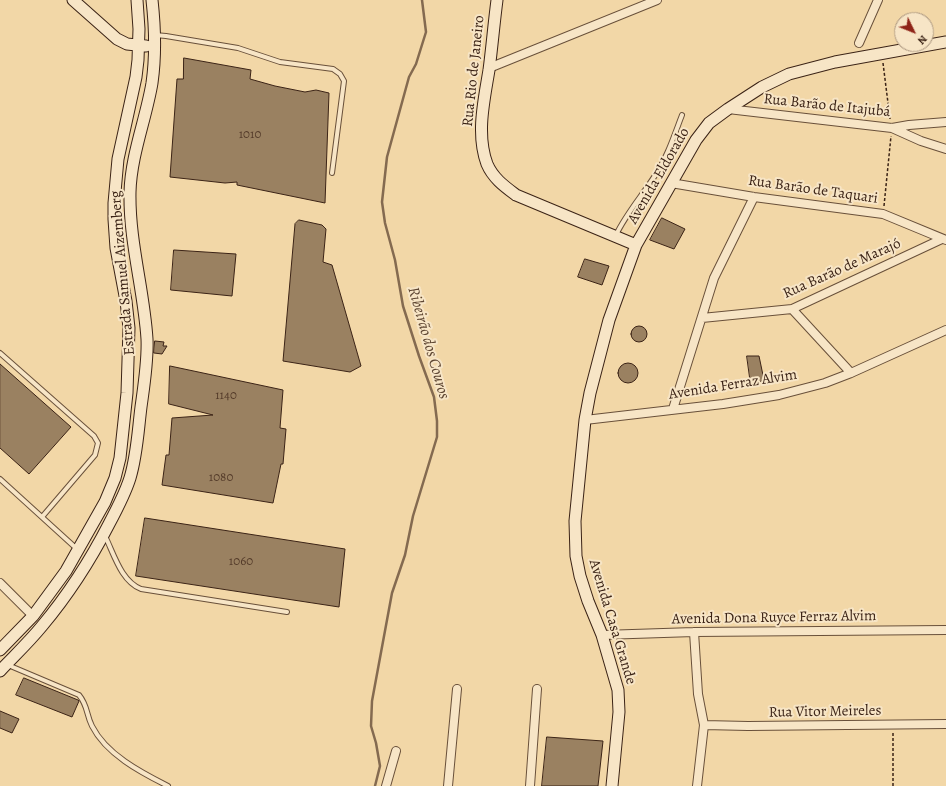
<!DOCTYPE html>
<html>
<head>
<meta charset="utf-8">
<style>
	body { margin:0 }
	#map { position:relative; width:946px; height:786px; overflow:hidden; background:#f2d7a7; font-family:Alegreya,serif }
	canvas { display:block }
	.north { position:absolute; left:894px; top:12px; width:40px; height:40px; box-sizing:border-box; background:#f7e5c6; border:1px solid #ac9780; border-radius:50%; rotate:133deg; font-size:11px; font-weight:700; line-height:16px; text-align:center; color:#3b2316 }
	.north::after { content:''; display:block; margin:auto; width:14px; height:18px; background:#8f2418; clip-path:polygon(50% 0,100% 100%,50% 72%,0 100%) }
</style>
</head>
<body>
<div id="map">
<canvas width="946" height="786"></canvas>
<div class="north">N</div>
</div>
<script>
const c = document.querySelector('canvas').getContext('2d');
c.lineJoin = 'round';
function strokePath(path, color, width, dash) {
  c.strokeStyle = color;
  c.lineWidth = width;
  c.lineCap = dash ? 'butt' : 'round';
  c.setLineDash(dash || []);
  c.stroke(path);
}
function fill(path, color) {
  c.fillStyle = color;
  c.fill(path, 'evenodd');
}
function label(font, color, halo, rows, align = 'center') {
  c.font = font + ' Alegreya,serif';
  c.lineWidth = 4;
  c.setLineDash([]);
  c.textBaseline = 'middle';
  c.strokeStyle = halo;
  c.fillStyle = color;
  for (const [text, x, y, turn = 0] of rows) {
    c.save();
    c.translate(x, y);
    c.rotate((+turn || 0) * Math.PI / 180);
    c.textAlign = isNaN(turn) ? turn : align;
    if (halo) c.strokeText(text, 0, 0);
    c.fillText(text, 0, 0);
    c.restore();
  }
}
strokePath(new Path2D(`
	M375 786 380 766 376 743 371 726 372 701 392 593 405 555 413 516 437 437V421L434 397 419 356 403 306 395 260 385 223 382 202 387 157 409 77 416 64 426 32 422 0`), '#846a50', 2.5);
const building = new Path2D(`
	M184 58 251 70 250 79 275 86 305 92 316 90 329 93 325 203 237 185V182L225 183 170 177 177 79H183Z
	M662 218 685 229 674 249 650 240Z
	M299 220 322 225 326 229 323 262 332 265 361 366 350 372 283 361 295 224Z
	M174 250 236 254 232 296 171 290Z
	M585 259 609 266 602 285 578 277Z
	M631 334a8 8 0 1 1 16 0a8 8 0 1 1-16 0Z
	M155 341 164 342 163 346H167L162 354 154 353Z
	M747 356H759L764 380 751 385Z
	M618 373a10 10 0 1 1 20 0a10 10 0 1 1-20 0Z
	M0 364 71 427 29 474 0 448Z
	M170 366 283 390 280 428 286 429 283 464H281L273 503 162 485 166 455H169L172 418 213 415 169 404Z
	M145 518 345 549 339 607 136 576Z
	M24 678 78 700 79 701 72 717 16 695Z
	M0 711 19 719 12 733 0 728Z
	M547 737 603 741 598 786H542Z`);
fill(building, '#9a8161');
strokePath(building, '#3b2316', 1);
const lane = new Path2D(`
	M155 35 166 36 238 48 280 62 333 69 340 74 344 81 332 173
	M616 235C626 214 641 197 654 177 667 158 674 136 682 115
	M0 353 94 436 98 443 95 455 42 517
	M0 479 77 549
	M105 536C114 554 121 581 141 589L287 612
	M8 665 79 695C88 706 86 714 92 726 106 754 140 772 168 786`);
const street = new Path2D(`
	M859 43 878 0
	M489 68 657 0
	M728 109 892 128 909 125 946 122
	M892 128 921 141 946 149
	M671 183 754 197 883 214 946 240
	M792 309 851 373
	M702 318 792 309 942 239
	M673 409 714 278 754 197
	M585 420 723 404 779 395 825 383 851 373 946 330
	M0 583 33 616
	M694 632 698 694 704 725 697 786
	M602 635 694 632 946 630
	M704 725 748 726 946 724
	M386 786 396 751
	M448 786 457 689
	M530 786 537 689`);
const secondary = new Path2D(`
	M73 0 117 39 127 44 146 46
	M497 0C494 23 492 47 489 70 484 101 476 134 487 164 493 178 504 186 516 195L636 245
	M0 650 33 616 66 571 105 502 115 478 120 458 127 393 129 328 126 301 116 248 114 219V203L118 159 136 77 138 60 139 29 137 0
	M0 671C14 656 29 642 42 626 68 595 90 561 109 524 117 509 125 494 130 478 137 455 138 431 141 407 144 385 148 361 147 339 144 290 129 242 130 192 131 155 146 119 152 83 156 55 155 27 152 0
	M612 786 619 712 618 690 602 635 588 601 580 576 576 556 575 521 585 420 590 393 609 320 636 245 696 140 709 123 728 109 762 87 789 74 835 62 946 42`);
strokePath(lane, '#69503a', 6);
strokePath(street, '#69503a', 10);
strokePath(secondary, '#3b2316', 13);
strokePath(new Path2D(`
	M883 63 890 119
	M884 206 891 136
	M893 786V733`), '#3b2316', 1.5, [3, 2]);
strokePath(lane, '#f7e5c6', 4);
strokePath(street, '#f7e5c6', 8);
strokePath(secondary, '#f7e5c6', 11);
label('13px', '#533a29', null, [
	["1010",250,135],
	["1140",226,396],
	["1080",221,478],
	["1060",241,562]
]);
label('15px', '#3b2316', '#f7e5c6', [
	["Rua Rio de Janeiro",474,71,-84],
	["Rua Barão de Itajubá",827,106,6],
	["Avenida Eldorado",659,176,-60],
	["Rua Barão de Taquari",813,190,8],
	["Rua Barão de Marajó",842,269,-24],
	["Estrada Samuel Aizemberg",123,273,-95],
	["Avenida Ferraz Alvim",733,385,-9],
	["Avenida Dona Ruyce Ferraz Alvim",774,618,-1],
	["Avenida Casa Grande",612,622,73],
	["Rua Vitor Meireles",825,712,-1]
]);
label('italic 16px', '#5f4733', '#f7e5c6', [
	["Ribeirão dos Couros",428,343,74]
]);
</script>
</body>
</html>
